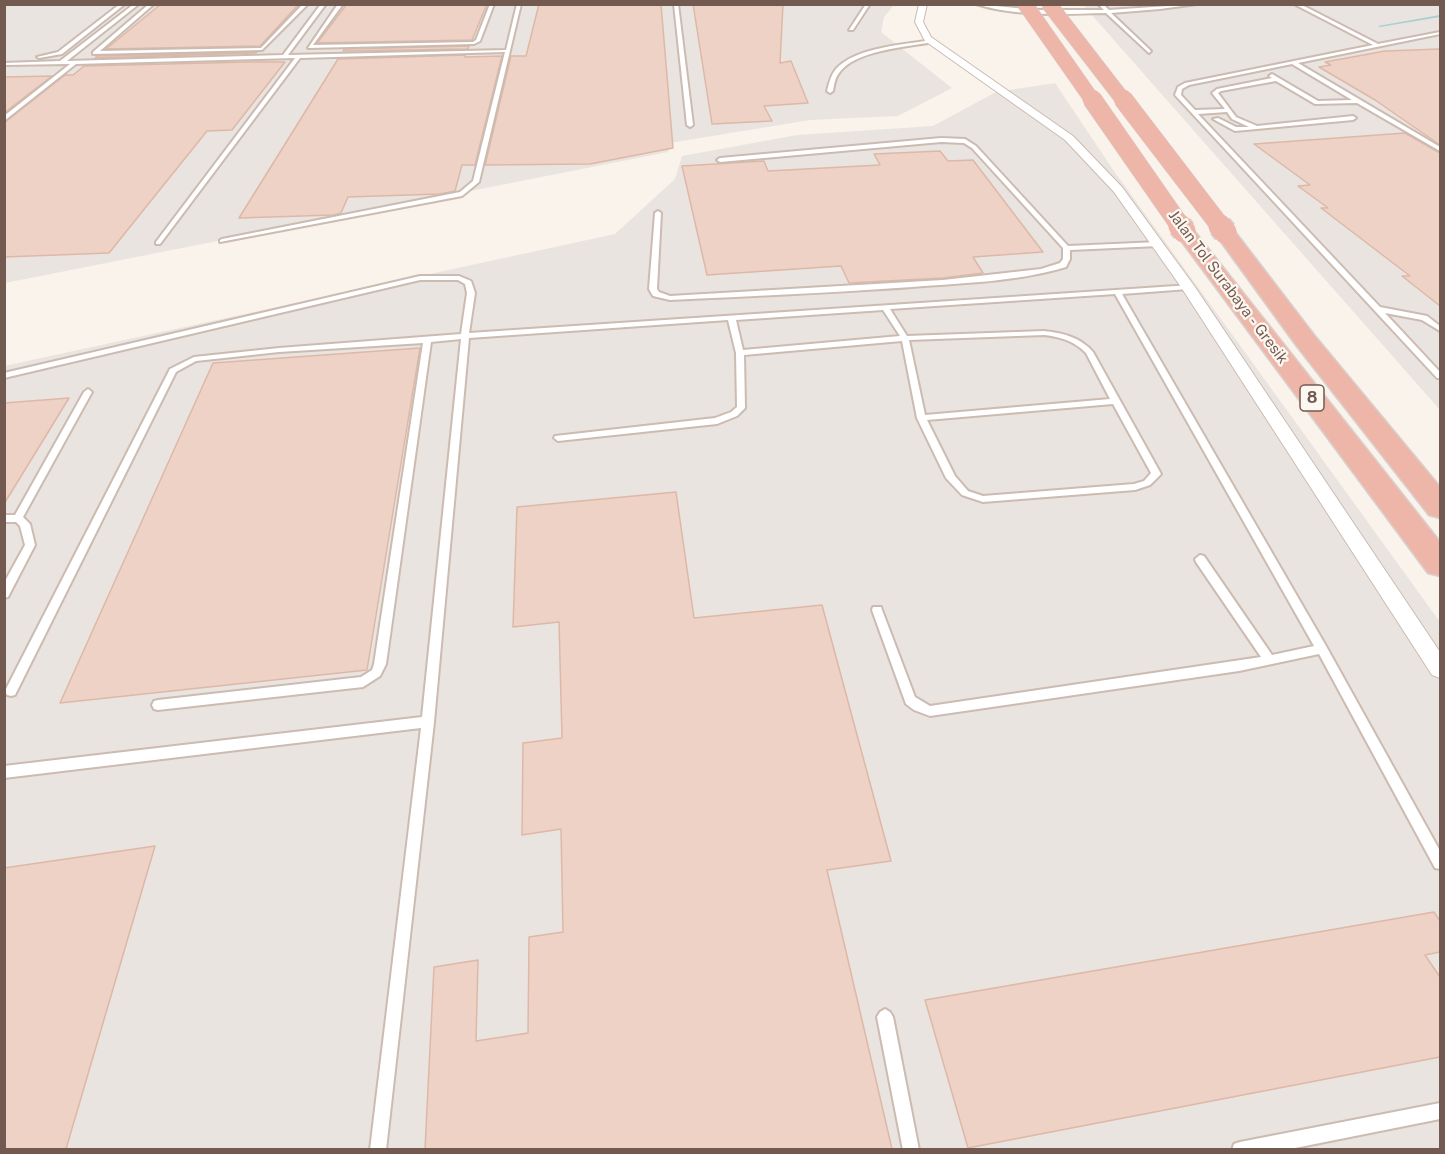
<!DOCTYPE html>
<html>
<head>
<meta charset="utf-8">
<style>
	body { margin:0 }
	#map { position:relative; width:1445px; height:1154px; overflow:hidden; background:#faf3eb; font-family:"Public Sans",sans-serif }
	canvas { display:block }
	.frame { position:absolute; inset:0; border:6px solid #735a50; pointer-events:none }
</style>
</head>
<body>
<div id="map">
<canvas width="1445" height="1154"></canvas>
<div class="frame"></div>
</div>
<script>
const c = document.querySelector('canvas').getContext('2d');
c.lineJoin = 'round';
function fill(path, color) {
  c.fillStyle = color;
  c.fill(path, 'evenodd');
}
function strokePath(path, color, width, dash) {
  c.strokeStyle = color;
  c.lineWidth = width;
  c.lineCap = dash ? 'butt' : 'round';
  c.setLineDash(dash || []);
  c.stroke(path);
}
function label(font, color, halo, rows, align = 'center') {
  c.font = font + ' "Public Sans",sans-serif';
  c.lineWidth = 4.5;
  c.setLineDash([]);
  c.textBaseline = 'middle';
  c.strokeStyle = halo;
  c.fillStyle = color;
  for (const [text, x, y, turn = 0] of rows) {
    c.save();
    c.translate(x, y);
    c.rotate((+turn || 0) * Math.PI / 180);
    c.textAlign = isNaN(turn) ? turn : align;
    if (halo) c.strokeText(text, 0, 0);
    c.fillText(text, 0, 0);
    c.restore();
  }
}
fill(new Path2D(`
	M5 5H894L884 17 881 32 952 88 898 116 810 120 670 143 668 152 5 283Z
	M1083 5H1440V410Z
	M1055 83 1114 171 1440 622V1149H5L4 366 615 234 675 179 682 156 797 135 933 126 996 92Z`), '#eae4e0');
fill(new Path2D(`
	M1440 15V17L1380 27 1378 26Z`), '#a8cfd3');
const building = new Path2D(`
	M161 4H299L260 46 106 49Z
	M347 4H487L472 40 317 43Z
	M539 4H661L673 148 590 164 485 165 511 56H526Z
	M693 4H783L780 63 791 61 808 103 764 106 772 121 712 124Z
	M469 46 468 49 343 51 344 49Z
	M1440 49V145L1375 100 1319 67 1331 65 1325 62 1385 51Z
	M257 52 256 53 95 58 97 56Z
	M465 55V57L502 56 475 165H462L455 191 440 194 348 197 341 213 334 215 239 218 338 59Z
	M249 62H285L232 130 207 131 109 253 4 257V123L65 75H73L84 66Z
	M52 76 4 113V77Z
	M1405 133 1440 153V306L1402 276H1410L1321 208H1328L1298 186 1310 185 1254 144Z
	M940 151 948 161 973 160 1043 252 973 257 983 273 943 278 849 283 841 266 707 275 682 166 764 161 768 171 880 165 874 154Z
	M420 348 367 670 60 703 213 363Z
	M69 398 4 504V403Z
	M676 492 694 618 822 605 891 861 827 870 892 1149H425L434 967 478 960 476 1041 528 1033 529 937 563 932 561 829 522 835 523 743 562 738 559 622 513 627 517 507Z
	M155 846 66 1149H4V868Z
	M1434 912 1440 921V952L1425 955 1440 977V1057L968 1148 925 1000Z`);
fill(building, '#edd2c5');
strokePath(building, '#deb8a7', 1.5);
const service = new Path2D(`
	M120 4H125L62 54 39 58 37 57 58 52Z
	M134 4H139L67 61 283 55 321 4H326L288 55 506 50 517 4H521L479 182 462 196 220 242V240L222 239 460 192 473 181 505 52 300 58 160 244H156V242L295 58 76 64 4 121V116L70 64 4 65V63L60 61Z
	M149 4H154L100 51 261 48 303 4H308L262 50 93 54V52Z
	M338 4H343L313 45 473 42 476 40 490 4H494L480 41 474 44 308 48Z
	M674 4H678L693 125 690 127 687 125Z
	M866 4H870L853 30H849Z
	M976 4 1036 10H1104L1098 4H1103L1109 10 1197 4 1160 9 1111 13 1151 51 1149 53 1106 13C1064 14 1017 17 976 4Z
	M1294 4H1300L1378 44 1440 32V34L1298 63 1440 147V151L1357 103 1315 104 1276 81 1221 91 1218 93 1236 117 1257 126 1353 116 1356 118 1353 120 1235 131 1213 119 1218 118 1236 127H1249L1232 119 1227 112 1198 114 1380 307 1427 316 1440 326V331L1422 320 1385 313 1440 372V378H1437L1175 95 1178 87 1185 83 1373 45ZM1292 64 1352 100 1318 101 1272 74 1269 76 1272 78 1217 89 1212 93 1225 109 1195 110 1181 95 1182 89 1189 85Z
	M931 40 933 42C907 47 855 50 839 73 835 78 834 85 833 91L830 93 827 91C829 83 831 75 836 69 856 47 903 45 931 40Z
	M941 138 965 139 976 146 1068 246 1159 242 1162 244 1159 246 1070 250V259L1066 267C1016 282 963 283 912 287 831 293 751 296 670 300L653 296 649 289 655 213 658 211 661 213 657 289 659 292 670 296 943 280 1041 269 1060 263 1063 259V248L972 148 964 143 941 142 720 162 717 160 720 158Z
	M420 276H459L471 281 475 293 469 333 1191 285 1192 287 1188 289 1122 294 1326 646 1440 851V869L1435 868 1319 654 1239 671 930 716 914 710 906 704 872 610 873 607H881L882 610 915 697 930 706 1261 657 1196 562 1195 559 1200 555 1204 556 1272 655 1314 646 1115 294 890 309 907 336 1044 331C1063 333 1080 337 1093 352L1161 474 1150 485 1135 490 983 502 962 495 946 478 917 418 902 341 744 355 745 408 737 416 717 424 558 441 554 438 555 436 715 418 731 412 737 407 736 353 728 320 469 338 434 722 386 1150H370L421 728 4 778V766L422 717 461 339 431 342 386 664 380 676 363 687 158 710 154 709 152 705 154 701 158 700 361 677 372 670 374 664 423 343 279 352 196 361 176 372 15 695 11 696 7 695 5 691 170 369 194 357 279 348 461 334 467 293 465 284 458 280H420L4 378V373ZM883 310 900 336 743 350 736 320ZM1044 335C1061 337 1074 341 1086 353L1110 399 925 415 909 340ZM1113 404 1151 473 1144 481 1134 484 983 496 968 491 955 476 927 420Z
	M88 389 92 392 23 517 30 524 35 545 8 597 4 598V583L25 545 20 526 16 522H4V515H15L84 392Z
	M885 1009 890 1012 893 1017 919 1150H903L877 1017 880 1012Z
	M1440 1103V1119L1285 1150H1232L1234 1144 1240 1142Z`);
const minor = new Path2D(`
	M919 4H927L923 22 931 37 1073 136 1122 187 1195 287 1440 652V678L1432 675 1181 287 1114 192 1065 140 925 41 915 22Z`);
const motorway = new Path2D(`
	M1184 225 1191 227 1440 542V576L1428 573 1177 235 1173 231 1177 227Z
	M1225 226 1232 228 1314 335 1440 487V518L1429 515 1296 345 1214 232 1218 228Z`);
strokePath(service, '#ccbbb1', 4);
strokePath(minor, '#ccbbb1', 2);
strokePath(motorway, '#d8d1ce', 3);
fill(service, '#fff');
fill(minor, '#fff');
fill(motorway, '#edb6a9');
const motorwayBridgeFar2 = new Path2D(`
	M1025 4 1093 101
	M1049 4 1124 101`);
const motorwayBridgeFar1 = new Path2D(`
	M1092 99 1181 227
	M1123 99 1221 227`);
const motorwayBridge = new Path2D(`
	M1180 226 1184 231
	M1220 226 1225 232`);
strokePath(motorwayBridgeFar2, '#d8d1ce', 16, []);
strokePath(motorwayBridgeFar1, '#d8d1ce', 20, []);
strokePath(motorwayBridge, '#d8d1ce', 26, []);
strokePath(motorwayBridgeFar2, '#edb6a9', 15);
strokePath(motorwayBridgeFar1, '#edb6a9', 19);
strokePath(motorwayBridge, '#edb6a9', 23);
label('15px', '#735a50', '#fdf7f1', [
	["Jalan Tol Surabaya - Gresik",1228,287,53]
]);
for (const [x, y, w] of [
	[1312,398,24]
]) {
  const box = new Path2D();
  box.roundRect(x - w / 2, y - 13, w, 26, 4.5);
  c.fillStyle = '#fdf7f1';
  c.fill(box);
  strokePath(box, '#735a50', 1.5);
}
label('bold 16px', '#735a50', null, [
	["8",1312,398]
]);
</script>
</body>
</html>
